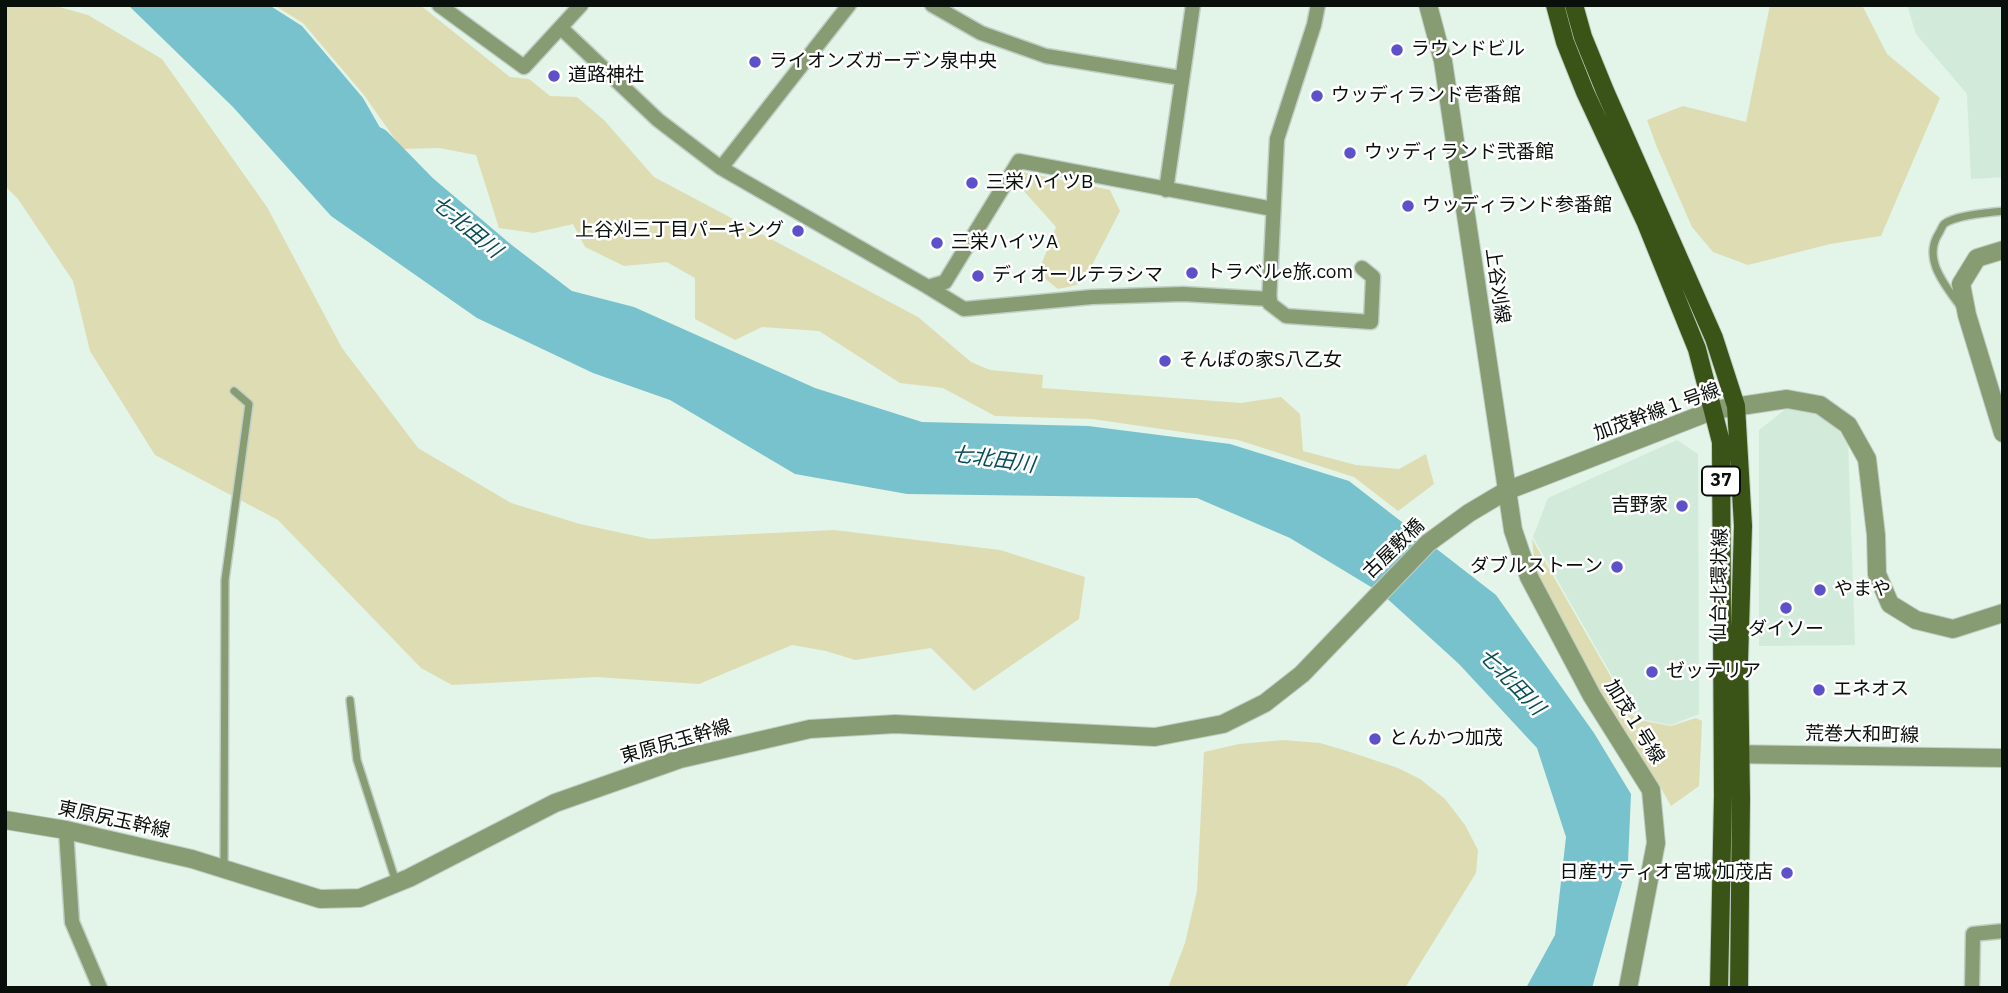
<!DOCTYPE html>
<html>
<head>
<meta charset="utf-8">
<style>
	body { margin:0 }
	#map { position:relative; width:2008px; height:993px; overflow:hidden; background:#e3f4e8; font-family:"IBM Plex Sans",sans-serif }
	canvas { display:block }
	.frame { position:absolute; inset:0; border:7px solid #090f0b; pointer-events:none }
</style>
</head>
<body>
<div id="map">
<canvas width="2008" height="993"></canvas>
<div class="frame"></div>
</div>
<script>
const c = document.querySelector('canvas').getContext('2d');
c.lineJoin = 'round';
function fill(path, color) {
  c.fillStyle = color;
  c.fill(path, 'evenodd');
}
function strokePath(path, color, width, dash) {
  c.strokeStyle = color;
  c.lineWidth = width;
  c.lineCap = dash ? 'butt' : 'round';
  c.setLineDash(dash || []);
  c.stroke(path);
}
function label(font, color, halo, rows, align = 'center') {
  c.font = font + ' "IBM Plex Sans","Noto Sans JP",sans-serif';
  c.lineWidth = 5;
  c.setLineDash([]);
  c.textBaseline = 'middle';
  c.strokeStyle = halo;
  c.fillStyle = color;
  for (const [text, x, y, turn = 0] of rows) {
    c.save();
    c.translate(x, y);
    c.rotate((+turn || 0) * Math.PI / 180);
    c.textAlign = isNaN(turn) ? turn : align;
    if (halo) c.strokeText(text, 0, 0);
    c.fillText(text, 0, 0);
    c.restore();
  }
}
fill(new Path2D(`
	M1907 5H2003V177L1971 179 1967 94 1916 34Z
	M1787 408 1821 412 1848 441 1855 645 1759 646V430Z
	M1677 440 1698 454 1699 714 1671 725 1636 718 1533 537 1548 498Z`), '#d2ead9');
fill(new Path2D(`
	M5 5H52L88 15 162 59 267 207 342 348 418 448 511 503 580 524 650 539 834 530 1000 550 1085 577 1079 619 974 691 931 648 855 660 826 651 792 645 699 684 596 677 452 685 421 668 278 520 155 455 90 351 73 281 18 199 5 186Z
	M274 5H420L510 77 529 79 550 96 577 97 604 120 654 177 918 317 971 362 990 370 1043 375 1042 388 1241 403 1281 397 1300 414 1303 451 1356 465 1399 469 1426 454 1434 484 1398 511 1354 477 1238 440 1092 419 995 416 943 388 900 383 819 331 762 327 735 340 695 319V278L667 262 624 266 585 247 573 224 534 233 499 228 476 155 439 148 402 149 364 95 303 23Z
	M1770 5H1862L1887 54 1940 98 1881 236 1830 244 1748 265 1713 252 1692 227 1656 145 1647 120 1683 106 1746 122Z
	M1023 172 1110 190 1120 211 1091 267 1077 285 1058 289 1038 273 1056 227 1015 181Z
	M1532 539 1635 719 1671 726 1696 718 1702 721 1699 786 1671 806 1657 781 1599 696 1536 575Z
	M1283 740 1320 743 1347 751 1398 768 1420 779 1445 799 1465 825 1478 850 1476 873 1405 988H1168L1185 943 1197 891 1204 752 1239 744Z`), '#dedcb3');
fill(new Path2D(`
	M128 5H269L302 26 363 98 429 213 502 273 634 307 815 388 922 422 1088 426 1230 444 1349 481 1496 595 1594 733 1631 794 1628 862 1592 988H1526L1555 935 1566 837 1537 748 1459 664 1381 593 1290 538 1197 498 907 494 795 474 670 400 593 373 477 318 331 216 233 107Z`), '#77c2cc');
strokePath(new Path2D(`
	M376 143 422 190 501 257 565 306`), '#77c2cc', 32);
const service = new Path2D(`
	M1960 306C1945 285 1922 259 1939 233 1941 230 1942 226 1944 224 1955 215 1988 213 2003 211
	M350 700 357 760 396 882
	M224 868 225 580 249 404 234 391`);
const minor = new Path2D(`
	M439 5 524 67 581 5
	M932 5 981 33 1046 56 1181 78
	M1318 5 1314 25 1277 139 1269 303 1286 316 1371 322 1373 277 1362 268
	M561 28 658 120 721 168 928 287 945 282 1019 161 1273 209
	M721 168 849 5
	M1166 190 1193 5
	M928 287 964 309 1092 297 1183 294 1270 299
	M66 830 72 922 100 988
	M1972 988 1973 934 2003 931`);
const tertiary = new Path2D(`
	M1428 5 1443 61 1513 530 1529 577 1592 696 1651 790 1656 843 1628 988
	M2003 250 1977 258 1961 284 1967 315 2003 433
	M1726 754 2003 758
	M5 820 66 830 192 859 320 899 360 898 409 878 555 803 680 759 810 729 895 724 1155 737 1223 724 1265 703 1302 674 1428 543 1469 513 1506 491 1714 410 1787 399 1820 405 1848 425 1867 459 1876 535 1877 574 1890 604 1916 620 1953 629 2003 613`);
const primary = new Path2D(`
	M1555 5 1565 42 1585 92 1646 223 1697 349 1721 442 1723 796 1719 988
	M1574 5 1583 37 1605 91 1714 338 1736 406 1743 526 1739 661 1741 799 1739 988`);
strokePath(service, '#c0cfc5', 10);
strokePath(minor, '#c0cfc5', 17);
strokePath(tertiary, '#c0cfc5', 20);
strokePath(primary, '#c0cfc5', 20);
strokePath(service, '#889c74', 7);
strokePath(minor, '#889c74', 14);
strokePath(tertiary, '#889c74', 18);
strokePath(primary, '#3a5418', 18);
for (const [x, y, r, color] of [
	[1397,50,7,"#5c51c9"],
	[755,62,7,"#5c51c9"],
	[554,76,7,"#5c51c9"],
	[1317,96,7,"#5c51c9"],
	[1350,153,7,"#5c51c9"],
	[972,183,7,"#5c51c9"],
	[1408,206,7,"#5c51c9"],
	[798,231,7,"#5c51c9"],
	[937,243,7,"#5c51c9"],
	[1192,273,7,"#5c51c9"],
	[978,276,7,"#5c51c9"],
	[1165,361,7,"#5c51c9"],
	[1682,506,7,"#5c51c9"],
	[1617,567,7,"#5c51c9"],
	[1820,590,7,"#5c51c9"],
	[1786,608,7,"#5c51c9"],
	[1652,672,7,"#5c51c9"],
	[1819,690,7,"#5c51c9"],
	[1375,739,7,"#5c51c9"],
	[1787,873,7,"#5c51c9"]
]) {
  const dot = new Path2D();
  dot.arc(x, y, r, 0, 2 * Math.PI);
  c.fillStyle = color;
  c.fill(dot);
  strokePath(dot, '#fff', 2.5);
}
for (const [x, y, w] of [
	[1721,481,38]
]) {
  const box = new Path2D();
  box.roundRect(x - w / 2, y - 14.5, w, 29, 5);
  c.fillStyle = '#fff';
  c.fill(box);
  strokePath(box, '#090f0b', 2);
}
label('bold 18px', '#090f0b', null, [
	["37",1721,481]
]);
label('19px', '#090f0b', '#fff', [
	["ラウンドビル",1411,50],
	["ライオンズガーデン泉中央",769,62],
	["道路神社",568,76],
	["ウッディランド壱番館",1331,96],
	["ウッディランド弐番館",1364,153],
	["三栄ハイツB",986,183],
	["ウッディランド参番館",1422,206],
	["上谷刈三丁目パーキング",784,231,"right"],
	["三栄ハイツA",951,243],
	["トラベルe旅.com",1206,273],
	["ディオールテラシマ",992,276],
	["そんぽの家S八乙女",1179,361],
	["吉野家",1668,506,"right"],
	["ダブルストーン",1603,567,"right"],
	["やまや",1834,590],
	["ダイソー",1786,630,"center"],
	["ゼッテリア",1666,672],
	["エネオス",1833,690],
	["とんかつ加茂",1389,739],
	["日産サティオ宮城 加茂店",1773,873,"right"]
], 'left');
label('19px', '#090f0b', '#fff', [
	["上谷刈線",1497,286,82],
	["加茂幹線１号線",1657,412,-20],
	["古屋敷橋",1394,549,-44],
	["仙台北環状線",1720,585,-89],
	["加茂１号線",1634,722,58],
	["荒巻大和町線",1862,735,1],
	["東原尻玉幹線",676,742,-16],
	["東原尻玉幹線",114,820,12]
]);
label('italic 21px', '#084e55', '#fff', [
	["七北田川",466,227,40],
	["七北田川",993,460,8],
	["七北田川",1511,682,46]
]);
</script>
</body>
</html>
